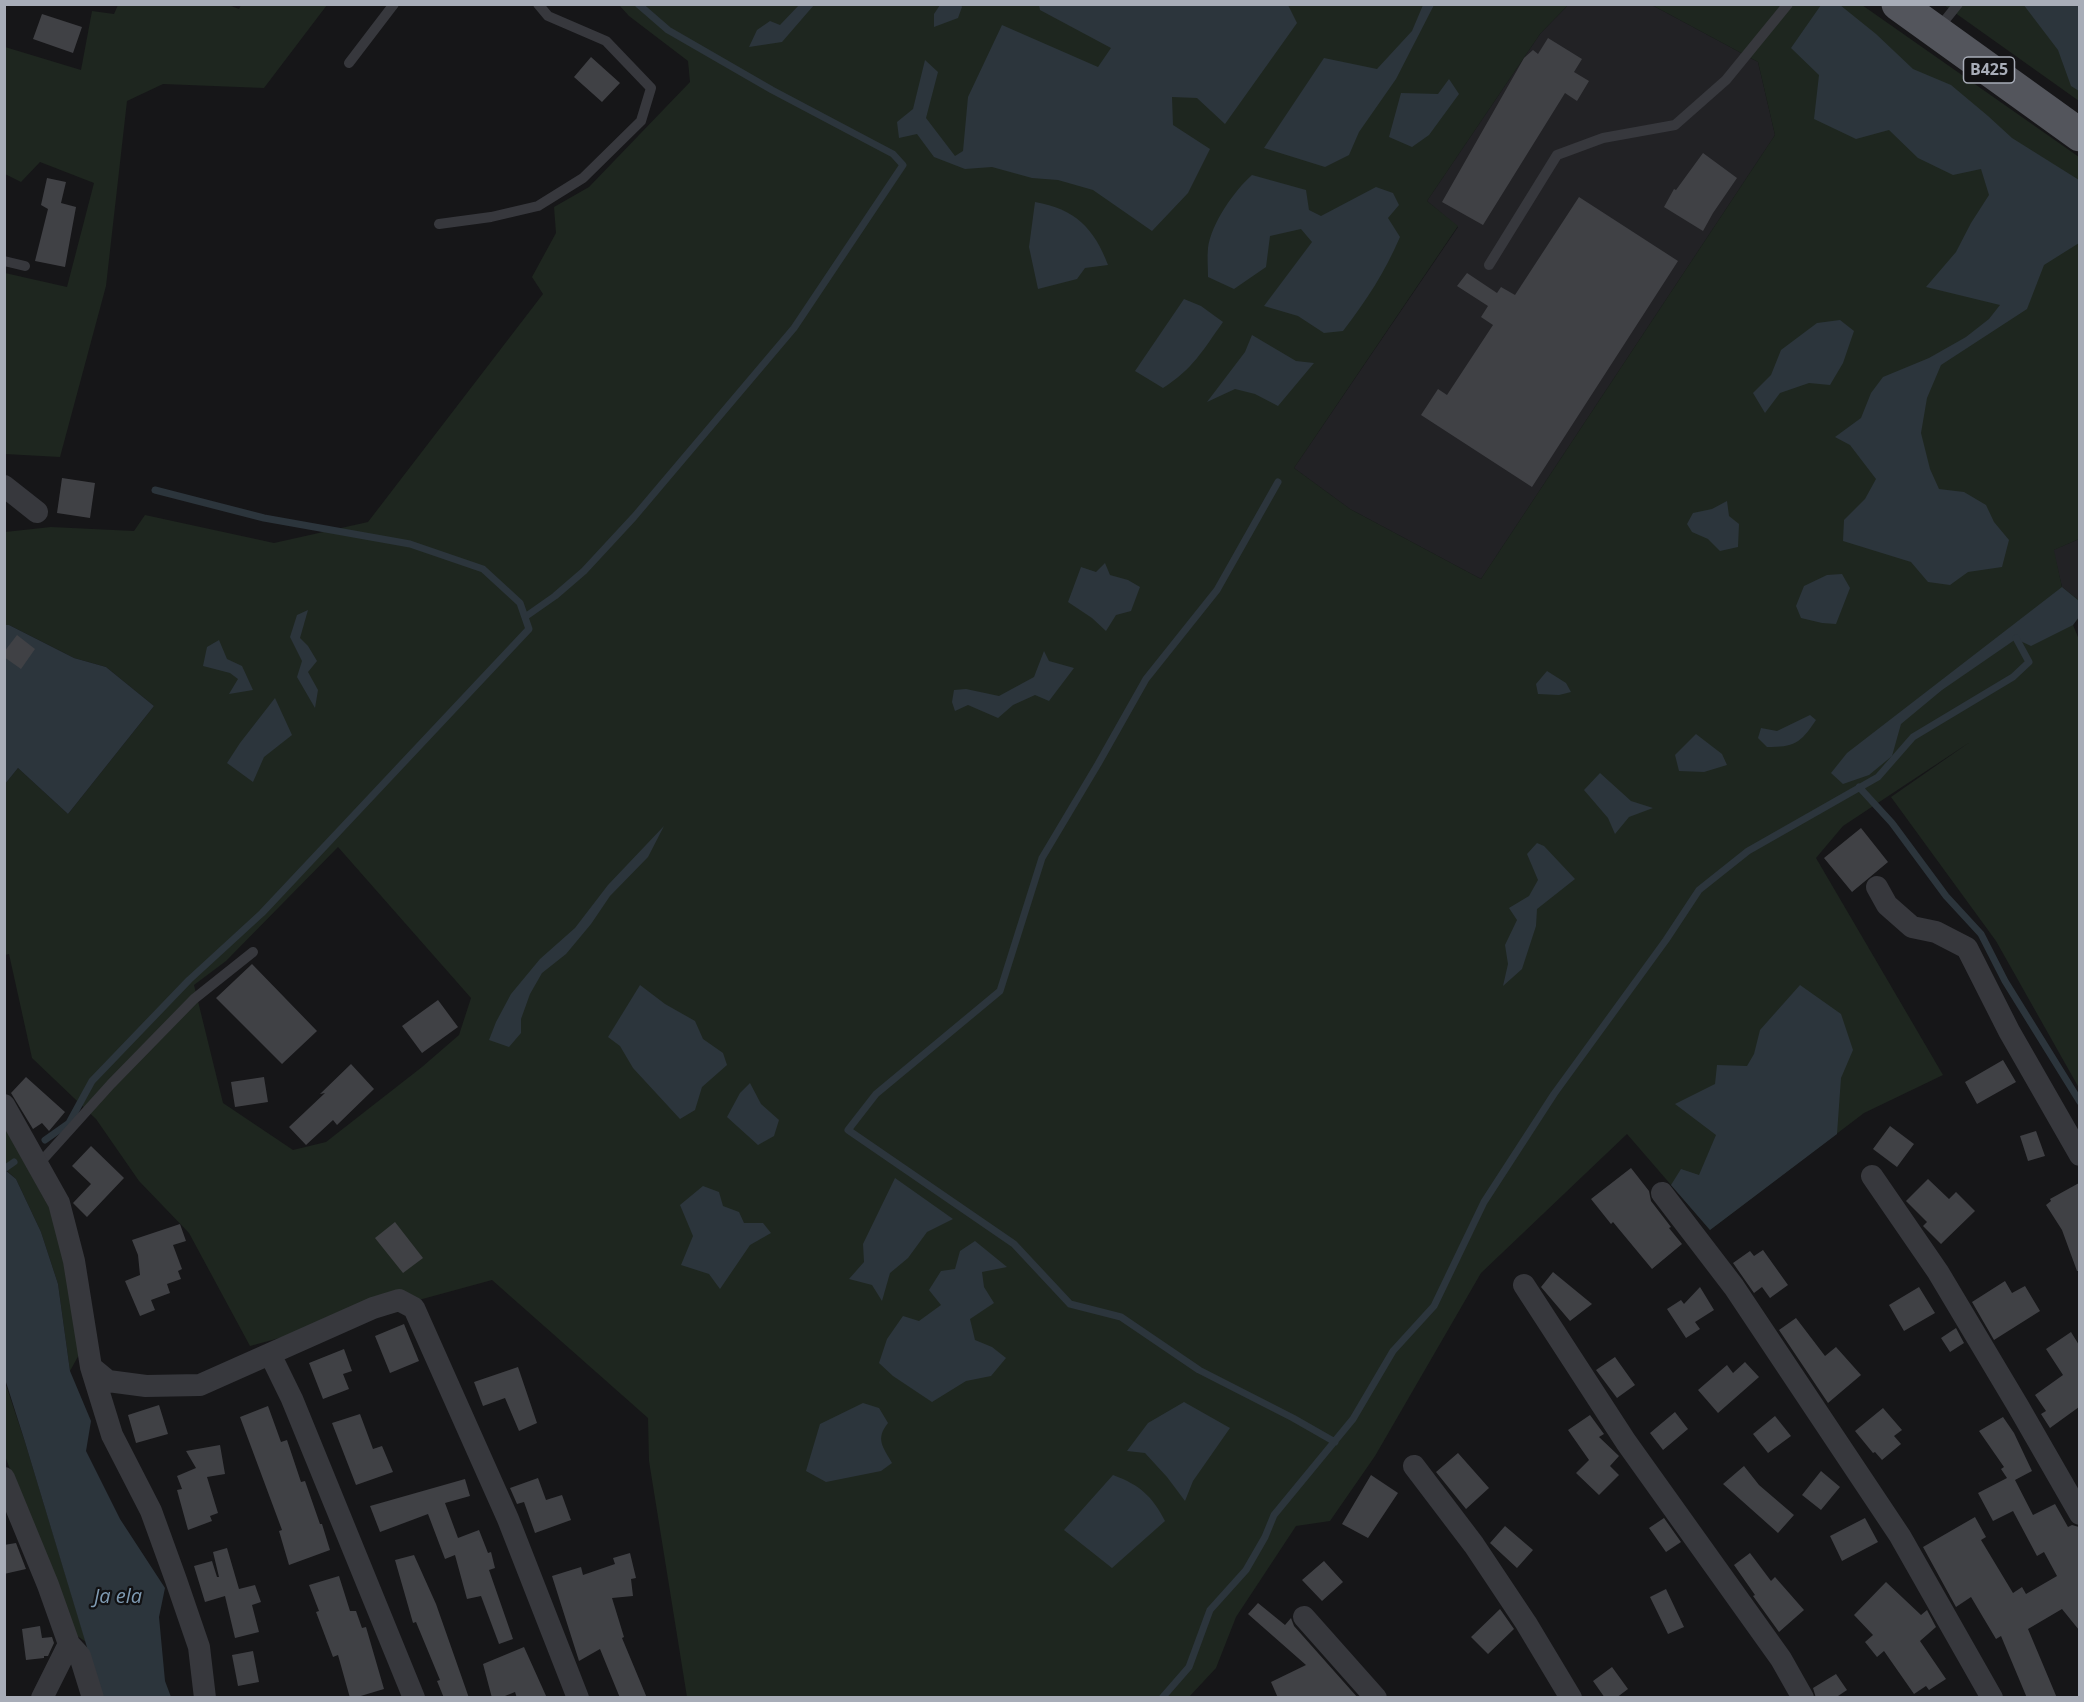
<!DOCTYPE html>
<html>
<head>
<meta charset="utf-8">
<style>
	body { margin:0 }
	#map { position:relative; width:2084px; height:1702px; overflow:hidden; background:#161618; font-family:"Open Sans",sans-serif }
	canvas { display:block }
	.frame { position:absolute; inset:0; border:6px solid #a8adb8; pointer-events:none }
</style>
</head>
<body>
<div id="map">
<canvas width="2084" height="1702"></canvas>
<div class="frame"></div>
</div>
<script>
const c = document.querySelector('canvas').getContext('2d');
c.lineJoin = 'round';
function fill(path, color) {
  c.fillStyle = color;
  c.fill(path, 'evenodd');
}
function strokePath(path, color, width, dash) {
  c.strokeStyle = color;
  c.lineWidth = width;
  c.lineCap = dash ? 'butt' : 'round';
  c.setLineDash(dash || []);
  c.stroke(path);
}
function label(font, color, halo, rows, align = 'center') {
  c.font = font + ' "Open Sans",sans-serif';
  c.lineWidth = 4.5;
  c.setLineDash([]);
  c.textBaseline = 'middle';
  c.strokeStyle = halo;
  c.fillStyle = color;
  for (const [text, x, y, turn = 0] of rows) {
    c.save();
    c.translate(x, y);
    c.rotate((+turn || 0) * Math.PI / 180);
    c.textAlign = isNaN(turn) ? turn : align;
    if (halo) c.strokeText(text, 0, 0);
    c.fillText(text, 0, 0);
    c.restore();
  }
}
fill(new Path2D(`
	M1568 5H1652L1758 62 1775 135 1481 579 1350 509 1294 468 1458 227 1427 201 1540 34Z
	M2079 539V601L2062 587 2053 550Z`), '#222225');
fill(new Path2D(`
	M118 5 226 4 239 9 241 5H327L264 88 163 84 127 101 106 286 60 457 5 454V273L67 287 94 183 40 162 21 182 5 174V47L81 70 92 11 114 14Z
	M619 5H1568L1540 34 1427 201 1458 226 1294 468 1350 509 1481 579 1775 135 1758 62 1652 5H1862L2079 157V539L2054 550 2062 587 2080 601 2079 617 2073 625 2080 642 2079 1088 1996 941 1891 797 1970 742 1843 826 1816 858 1943 1075 1864 1113 1710 1230 1627 1134 1481 1273 1375 1456 1330 1521 1296 1526 1236 1617 1216 1668 1189 1697H687L649 1461 648 1418 492 1280 250 1346 189 1233 139 1181 96 1119 32 1058 9 954 5 955V784L18 768 68 814 154 706 106 667 74 658 9 625H5V532L51 527 134 531 145 515 274 543 368 522 543 294 532 277 556 233 554 207 589 187 690 82 688 61 629 16ZM338 847 471 998 459 1035 422 1067 326 1142 293 1150 223 1103 194 985 226 961Z
	M1944 5H2079V101Z
	M4 1125 52 1213 66 1266 81 1351 70 1371 58 1284 41 1232 16 1179 5 1169Z
	M4 1379 25 1442 86 1642 73 1633 5 1456Z`), '#1e261f');
fill(new Path2D(`
	M800 4 814 5 782 42 749 47 757 30 770 21 780 25Z
	M2023 4 2079 5V91L2071 86 2058 50Z
	M940 5H961L962 7 958 18 934 27V14Z
	M1039 5H1288L1297 23 1225 124 1197 98 1172 97 1173 125 1210 149 1188 193 1152 231 1093 190 1058 180 1032 178 992 167 965 169 934 157 917 134 899 138 897 122 913 109 925 60 938 72 926 118 955 156 963 151 968 97 1002 25 1098 67 1111 48 1040 10Z
	M1423 5H1434L1396 79 1359 132 1349 155 1325 167 1264 148 1324 58 1377 69 1412 31Z
	M1821 5H1840L1876 34 1913 69 1951 85 1988 116 2012 138 2079 180V243L2044 265 2027 309 1941 365 1927 398 1921 433 1930 469 1939 489 1964 492 1986 505 1994 522 2009 540 2002 567 1968 572 1950 585 1928 582 1911 562 1843 541 1844 520 1865 499 1876 479 1850 445 1835 437 1861 418 1871 393 1883 377 1929 358 1966 337 1989 319 2000 305 1926 287 1956 252 1971 223 1989 195 1981 169 1953 175 1918 158 1889 130 1856 139 1814 119 1819 75 1791 48Z
	M1449 79 1459 94 1429 135 1412 147 1389 137 1401 93 1438 94Z
	M1252 175 1306 190 1309 210 1321 216 1376 187 1393 193 1399 205 1388 218 1400 237C1385 272 1366 301 1343 331L1324 333 1298 316 1264 306 1312 242 1301 229 1270 236 1266 267 1234 289 1208 277C1208 267 1207 257 1208 248 1211 224 1234 191 1252 175Z
	M1035 202C1075 209 1094 228 1108 265L1085 268 1077 279 1038 289 1029 247Z
	M1184 299 1201 306 1223 322C1203 350 1193 369 1163 388L1135 371Z
	M1840 320 1854 331 1843 363 1830 385 1809 383 1780 393 1765 413 1753 393 1771 375 1781 350 1817 323Z
	M1252 335 1296 361 1314 363 1278 406 1255 394 1235 389 1207 402 1245 352Z
	M1727 501 1729 516 1739 524 1738 547 1720 551 1708 539 1692 532 1687 524 1693 513 1712 509Z
	M1105 563 1110 575 1128 580 1140 587 1131 611 1116 615 1106 631 1092 618 1068 602 1081 567 1096 572Z
	M1842 574 1850 588 1836 624 1822 623 1801 618 1796 606 1804 586 1827 575Z
	M2062 587 2079 601V617L2073 625 2031 646 2016 639 1942 690 1901 724 1892 756 1869 775 1843 784 1831 773 1847 753Z
	M308 610 300 638 308 646 317 661 308 672 318 690 315 708 297 677 302 661 290 637 297 615Z
	M5 625H9L74 658 106 667 154 706 68 814 18 768 5 784Z
	M219 640 227 659 242 666 253 690 229 694 238 679 230 673 203 666 207 647Z
	M1044 651 1049 661 1074 668 1049 701 1035 695 1013 705 998 718 968 705 955 711 952 702 954 690 966 689 999 696 1034 677Z
	M1547 671 1566 683 1571 692 1559 695 1538 694 1536 684Z
	M275 698 292 735 264 757 253 782 227 763 240 743Z
	M1810 715 1816 720C1800 744 1794 747 1767 747L1758 738 1761 728 1777 731Z
	M1696 734 1722 754 1727 765 1704 772 1679 771 1675 755Z
	M1600 773 1631 801 1653 808 1629 817 1615 834 1608 818 1584 790Z
	M664 826 648 857 610 896 591 924 566 954 542 973 530 994 521 1019V1033L509 1047 489 1040 496 1022 511 994 540 959 575 928 608 885Z
	M1537 843 1544 846 1575 879 1537 909 1536 926 1522 969 1503 986 1508 964 1505 945 1517 920 1509 908 1529 896 1538 880 1527 854Z
	M640 985 665 1004 695 1021 703 1039 723 1053 727 1065 702 1087 695 1110 680 1119 633 1068 620 1046 608 1037Z
	M1800 985 1841 1014 1853 1050 1841 1078 1837 1134 1710 1230 1671 1185 1681 1169 1699 1175 1716 1135 1675 1104 1715 1084 1717 1065 1747 1066 1754 1054 1760 1030Z
	M750 1083 761 1104 779 1120 774 1136 758 1145 727 1117 740 1093Z
	M4 1169 16 1179 41 1232 58 1284 70 1371 91 1421 86 1451 120 1519 165 1588 159 1617 165 1681 171 1697H102L25 1442 5 1379Z
	M895 1178 953 1219 927 1232 908 1258 890 1273 882 1301 872 1285 849 1279 864 1262 863 1244Z
	M703 1186 719 1192 723 1206 739 1212 744 1223H763L771 1233 750 1245 720 1289 709 1274 681 1265 693 1236 680 1205Z
	M975 1241 1007 1267 982 1272 984 1287 994 1303 970 1319 975 1340 992 1347 1006 1358 991 1376 966 1381 932 1402 893 1376 879 1363 887 1339 903 1316 919 1321 941 1305 929 1290 941 1271 955 1269 960 1251Z
	M1184 1402 1230 1428 1193 1481 1185 1501 1167 1477 1145 1453 1127 1451 1148 1423Z
	M863 1403 879 1408 888 1423C875 1439 883 1447 892 1463L881 1471 826 1482 806 1471 820 1424Z
	M1113 1475C1140 1485 1152 1496 1165 1521L1112 1568 1064 1530Z`), '#2c353c');
strokePath(new Path2D(`
	M1278 482 1217 590 1146 679 1098 764 1042 858 1000 991 876 1094 848 1130 1014 1244 1070 1304 1121 1317 1199 1370 1293 1418 1335 1442
	M525 617 555 596 584 571 634 517 794 328 903 165 893 154 772 90 668 30 638 4
	M1859 787 1892 823 1946 896 1981 934 2005 981 2080 1102
	M45 1140 69 1123 92 1081 189 980 262 913 529 629 520 603 483 569 410 544 264 518 155 490
	M4 1169 14 1162
	M1162 1698 1189 1667 1210 1610 1246 1570 1265 1537 1274 1515 1353 1419 1393 1351 1434 1306 1484 1202 1554 1094 1666 940 1699 890 1748 851 1878 777 1913 737 2013 677 2029 662 2016 638`), '#2c353c', 7);
fill(new Path2D(`
	M42 14 82 27 73 53 33 39Z
	M1548 38 1582 59 1574 72 1589 81 1577 101 1565 93 1483 225 1442 202 1524 58 1533 50 1538 54Z
	M591 57 620 83 602 102 574 77Z
	M1703 153 1737 178 1713 213 1703 231 1664 207 1674 189 1676 190Z
	M47 178 66 182 61 203 76 207 65 267 35 261 48 209 41 205Z
	M1579 197 1678 261 1532 487 1421 415 1438 389 1447 395 1493 325 1481 317 1488 306 1457 286 1467 273 1497 293 1501 287 1515 295Z
	M62 478 95 483 90 518 57 513Z
	M17 635 35 649 21 669 4 657V652Z
	M1861 828 1888 862 1852 892 1824 858Z
	M252 964 317 1031 282 1064 216 998Z
	M438 1000 458 1027 422 1053 402 1026Z
	M2003 1060 2016 1082 1977 1104 1965 1082Z
	M351 1064 374 1089 337 1125 333 1120 306 1145 289 1127 325 1093 320 1094Z
	M26 1077 65 1112 49 1131 42 1123 33 1129 11 1093Z
	M264 1077 268 1102 235 1107 231 1082Z
	M1890 1126 1914 1144 1897 1167 1873 1149Z
	M2036 1131 2045 1156 2028 1161 2020 1136Z
	M91 1146 124 1178 87 1217 73 1203 91 1184 72 1166Z
	M1631 1168 1649 1191 1651 1201 1671 1227 1669 1228 1682 1244 1652 1269 1613 1222 1611 1224 1591 1199Z
	M1928 1179 1949 1199 1956 1192 1975 1211 1941 1244 1923 1226 1927 1222 1906 1201Z
	M2079 1183V1271H2077L2062 1230 2046 1205 2051 1201 2050 1199Z
	M395 1222 423 1258 403 1273 375 1238Z
	M180 1224 186 1241 173 1245 182 1269 178 1271 181 1279 167 1284 170 1293 151 1300 155 1310 140 1316 125 1281 140 1275 138 1255 132 1240Z
	M1763 1250 1788 1285 1770 1298 1762 1287 1754 1293 1733 1263 1750 1251 1754 1256Z
	M1553 1272 1592 1304 1570 1321 1541 1287Z
	M2005 1281 2012 1293 2025 1286 2040 1311 1994 1340 1972 1302Z
	M1700 1287 1714 1310 1695 1322 1700 1329 1686 1338 1667 1309 1681 1300 1684 1304Z
	M1919 1287 1935 1313 1904 1331 1889 1305Z
	M1796 1318 1825 1356 1836 1347 1861 1375 1828 1403 1779 1330Z
	M404 1324 419 1361 390 1373 375 1336Z
	M1956 1328 1964 1343 1950 1352 1941 1338Z
	M2071 1332 2079 1345V1407L2050 1428 2041 1414 2046 1411 2035 1395 2063 1375 2046 1349Z
	M344 1349 352 1371 343 1374 349 1389 323 1399 309 1363Z
	M1615 1357 1635 1385 1617 1398 1596 1370Z
	M1745 1362 1759 1377 1718 1413 1698 1390 1727 1365 1733 1373Z
	M518 1367 537 1423 519 1431 505 1398 483 1406 474 1382Z
	M159 1405 168 1434 136 1443 128 1415Z
	M268 1406 281 1442 287 1440 301 1482 305 1481 320 1524H322L330 1550 289 1565 279 1531 282 1530 240 1417Z
	M1883 1408 1902 1430 1894 1436 1901 1444 1882 1460 1875 1452 1873 1453 1855 1431Z
	M1675 1412 1688 1429 1663 1450 1650 1433Z
	M360 1414 373 1449 382 1446 393 1472 356 1485 332 1423Z
	M1590 1415 1604 1434 1599 1437 1619 1456 1610 1466 1619 1475 1599 1495 1576 1473 1589 1460 1568 1430Z
	M1775 1416 1791 1436 1768 1453 1753 1434Z
	M2003 1417 2014 1433 2032 1471 2015 1480 2033 1515 2055 1504 2068 1527 2072 1525 2079 1527V1630L2062 1609 2028 1629 2057 1698H2027L2001 1636 1996 1639 1971 1597 1956 1607 1923 1547 1975 1517 1986 1537 1981 1540 2013 1593 2022 1587 2026 1594 2057 1576 2044 1552 2037 1556 2013 1511 1993 1521 1978 1493 2007 1478 2001 1469 2004 1467 1979 1431Z
	M220 1445 225 1474 207 1477 218 1513 210 1516 212 1521 188 1530 177 1490 182 1489 177 1476 196 1468 186 1451Z
	M1458 1453 1489 1488 1466 1509 1436 1472Z
	M1744 1466 1759 1485 1794 1515 1778 1533 1723 1484Z
	M1821 1471 1840 1487 1821 1510 1802 1495Z
	M1371 1475 1398 1493 1368 1538 1342 1524Z
	M538 1478 546 1500 562 1495 571 1520 535 1533 524 1502 517 1504 510 1488Z
	M465 1479 470 1496 445 1503 458 1538 479 1530 488 1553 491 1552 495 1568 489 1570 513 1639 499 1644 481 1596 467 1599 455 1555 445 1559 428 1514 380 1532 370 1506Z
	M1664 1518 1681 1542 1666 1552 1649 1528Z
	M1865 1518 1878 1542 1842 1561 1830 1536Z
	M1505 1526 1533 1550 1517 1568 1490 1543Z
	M16 1543 26 1569 4 1574V1545Z
	M227 1548 239 1589 255 1585 261 1602 252 1605 259 1632 235 1638 225 1596 205 1602 194 1566 212 1561 217 1577H219L213 1552Z
	M630 1553 636 1578 631 1579 633 1596 612 1598 624 1637 622 1638 647 1698H620L600 1649 579 1661 552 1576 581 1567 583 1575 615 1564 613 1558Z
	M1750 1553 1771 1581 1775 1577 1804 1610 1779 1632 1753 1596 1755 1595 1734 1565Z
	M414 1555 436 1604 469 1698H444L437 1681 440 1680 416 1622 413 1623 395 1560Z
	M1324 1561 1343 1582 1322 1601 1302 1580Z
	M339 1576 350 1611H356L362 1628 366 1627 384 1689 354 1698H350L338 1655 333 1657 316 1612 319 1611 309 1585Z
	M1886 1582 1921 1615 1927 1610 1936 1627 1920 1641 1946 1679 1929 1690 1926 1686 1914 1694 1884 1651 1877 1657 1865 1642 1873 1635 1854 1615Z
	M1666 1589 1684 1627 1668 1634 1650 1597Z
	M1258 1603 1285 1625 1291 1618 1294 1626 1358 1698H1278L1271 1682 1306 1665 1248 1614Z
	M1500 1609 1514 1629 1488 1654 1471 1637Z
	M40 1626 42 1638 52 1637 54 1643 48 1656H44V1658L26 1660 22 1629Z
	M524 1647 547 1698H517L515 1692 500 1698H492L483 1664Z
	M253 1651 259 1682 238 1686 232 1655Z
	M1612 1667 1628 1689 1616 1698H1605L1593 1681Z
	M1836 1674 1847 1690 1835 1698H1816L1813 1688Z`), '#404145');
strokePath(new Path2D(`
	M1938 29 1958 4
	M349 63 394 4
	M439 224 491 217 538 206 583 178 641 121 651 88 606 41 548 16 538 4
	M4 261 25 266
	M1489 265 1557 155 1603 138 1675 125 1726 80 1788 4
	M38 1165 111 1084 194 999 253 952`), '#37383d', 10);
strokePath(new Path2D(`
	M4 486 37 512
	M1877 887 1887 905 1912 927 1936 932 1967 948 2009 1031 2080 1155
	M4 1105 59 1203 74 1261 91 1367 112 1435 151 1511 176 1580 199 1647 205 1698
	M1872 1176 1938 1272 2018 1406 2080 1514
	M1662 1193 1734 1287 1900 1536 1992 1698
	M1524 1285 1626 1442 1781 1659 1803 1698
	M270 1354 292 1399 414 1698
	M91 1367 108 1381 146 1386 200 1385 373 1308 399 1300 414 1308 508 1519 578 1698
	M1414 1466 1474 1545 1526 1623 1571 1698
	M4 1478 48 1585 69 1644 80 1656 93 1698
	M1304 1617 1376 1698
	M42 1698 69 1644`), '#37383d', 22);
strokePath(new Path2D(`
	M1898 4 2080 135`), '#53555c', 33);
for (const [x, y, w] of [
	[1989,70,51]
]) {
  const box = new Path2D();
  box.roundRect(x - w / 2, y - 13, w, 26, 4.5);
  c.fillStyle = '#111113';
  c.fill(box);
  strokePath(box, '#a8adb8', 1.5);
}
label('bold 16px', '#a8adb8', null, [
	["B425",1989,70]
]);
label('italic 20px', '#7f9bb3', '#111113', [
	["Ja ela",118,1597]
]);
</script>
</body>
</html>
